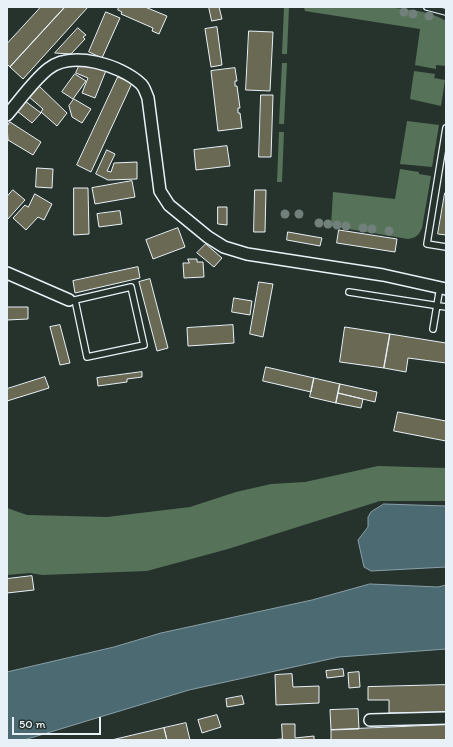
<!DOCTYPE html>
<html>
<head>
<meta charset="utf-8">
<style>
	body { margin:0 }
	#map { position:relative; width:453px; height:747px; overflow:hidden; background:#26332d; font-family:Itim,sans-serif }
	canvas { display:block }
	.frame { position:absolute; inset:0; border:8px solid #e8f1f8; pointer-events:none }
	.scale { position:absolute; left:12px; top:717px; width:89px; height:18px; box-sizing:border-box; border:2px solid #e8f1f8; border-top:0; padding-left:5px; font-size:12px; line-height:14px; white-space:nowrap; color:#e8f1f8; -webkit-text-stroke:3px #26332d; paint-order:stroke }
</style>
</head>
<body>
<div id="map">
<canvas width="453" height="747"></canvas>
<div class="frame"></div>
<div class="scale">50 m</div>
</div>
<script>
const c = document.querySelector('canvas').getContext('2d');
c.lineJoin = 'round';
function fill(path, color) {
  c.fillStyle = color;
  c.fill(path, 'evenodd');
}
function strokePath(path, color, width, dash) {
  c.strokeStyle = color;
  c.lineWidth = width;
  c.lineCap = dash ? 'butt' : 'round';
  c.setLineDash(dash || []);
  c.stroke(path);
}
fill(new Path2D(`
	M284 7H289L287 54H282Z
	M304 7C337 7 420 2 446 21V66L436 65V69L415 65 420 29 305 11Z
	M282 63H287L284 124H279Z
	M414 71 435 74 434 78 445 80 441 106 410 99Z
	M407 121 439 125 432 167 400 164Z
	M279 132H284L282 182H277Z
	M400 169 419 172V174L431 176 422 228C419 235 416 238 408 239L331 226 333 192 395 199Z
	M378 466 446 468V501H380L228 549 147 571 42 575 30 573 7 575V508L27 515 107 517 190 507 236 492 271 484 305 482Z`), '#56735a');
const water = new Path2D(`
	M384 504 446 506V567L371 571 364 567 358 540 368 527V517L371 512Z
	M370 584 438 587 446 585V649L339 657 189 690 24 740H7V672L114 647 161 633 312 600Z`);
fill(water, '#4b6a72');
strokePath(water, '#8aa0a8', 1);
const building = new Path2D(`
	M41 7H65L10 67 7 64V44Z
	M65 7H88L23 79 10 67Z
	M119 7H145L167 16 159 34 152 31 153 28 121 14 122 12 118 10Z
	M209 7H219L222 19 212 21Z
	M106 12 120 18 102 58 89 52Z
	M217 27 222 65 211 67 205 29Z
	M78 28 86 35 83 37 85 39 71 54 55 53Z
	M249 31 273 32 270 91 246 90Z
	M80 64 107 68 95 98 82 93 88 78 76 73Z
	M235 68 237 81H235V86H237L240 108H238V113H240L242 128 218 131 211 71Z
	M75 74 86 81 73 99 62 92Z
	M118 77 132 83 91 172 77 165Z
	M38 85 67 113 57 126 41 112 43 109 28 96Z
	M261 95H273L271 157H259Z
	M74 99 91 109 82 123 72 117 69 106Z
	M25 101 41 113 32 123 17 111Z
	M10 122 41 142 33 155 8 140 7 127Z
	M227 146 230 166 196 170 194 150Z
	M107 150 115 154 107 171 111 172 114 163 137 162V179L108 180 96 174Z
	M37 168 53 169 52 188 36 187Z
	M132 181 135 197 95 204 92 188Z
	M74 188H88L89 234 74 235Z
	M13 190 25 200 7 220V197Z
	M255 190H266L265 232H254Z
	M445 193H446V235L438 234Z
	M35 194 52 204 44 220 38 217 26 230 13 218 25 205 28 207Z
	M218 207H227V225L218 224Z
	M120 211 122 224 99 227 97 214Z
	M178 228 185 247 153 259 146 240Z
	M339 230 397 239 395 252 337 243Z
	M288 232 322 238 320 246 287 240Z
	M206 244 222 258 214 267 197 253Z
	M188 259H197V262H203L204 277 184 278 183 263H189Z
	M138 267 140 278 75 293 73 281Z
	M150 279 168 348 157 351 139 282Z
	M259 282 273 284 263 337 250 334Z
	M234 298 252 301 250 315 232 312Z
	M7 307H28V319L7 320Z
	M60 325 70 363 60 365 50 327Z
	M233 325 234 343 188 346 187 328Z
	M345 327 390 334 384 368 340 362Z
	M390 334 446 343V363L408 358 406 372 384 368Z
	M266 367 314 378 311 392 263 381Z
	M142 372V377L127 379V382L98 386 97 378Z
	M45 377 49 388 7 401V389Z
	M314 378 340 384 336 403 310 397Z
	M340 384 377 392 375 402 338 393Z
	M338 393 363 399 361 408 336 403Z
	M398 412 446 421V441L394 431Z
	M32 576 34 590 7 593V579Z
	M343 669 344 676 327 678 326 671Z
	M359 672 360 687 349 688 348 673Z
	M292 674 293 687 319 686V703L276 705 275 675Z
	M446 685V712L389 713V700H368V687Z
	M242 696 244 704 227 707 226 699Z
	M358 709 359 729 331 730 330 710Z
	M217 715 221 727 202 733 198 720Z
	M186 723 190 740H167L164 728Z
	M282 724H295V738L314 736V740H270L282 739Z
	M446 725V740H331V730Z
	M164 728 167 740H112Z`);
fill(building, '#6a6954');
strokePath(building, '#e8f1f8', 1);
const lane = new Path2D(`
	M427 7 446 12
	M446 128 427 244 446 247
	M349 292 446 307
	M69 300H75L131 287 144 345 87 357 75 300
	M433 329 440 287`);
const street = new Path2D(`
	M7 115C20 100 33 81 48 69 72 50 121 65 141 84 145 88 146 94 148 98L160 191 169 205 208 237 224 247 247 254 383 275 446 289
	M7 273 69 300
	M370 720 446 718`);
strokePath(lane, '#e8f1f8', 8);
strokePath(street, '#e8f1f8', 14);
strokePath(lane, '#26332d', 5.5);
strokePath(street, '#26332d', 11);
c.fillStyle = '#71807a';
for (const [x, y] of [
	[404,12],
	[413,14],
	[429,16],
	[285,214],
	[299,214],
	[319,223],
	[328,224],
	[337,225],
	[346,226],
	[363,228],
	[372,229],
	[389,231]
]) {
  c.beginPath();
  c.arc(x, y, 4.5, 0, 2 * Math.PI);
  c.fill();
}
</script>
</body>
</html>
